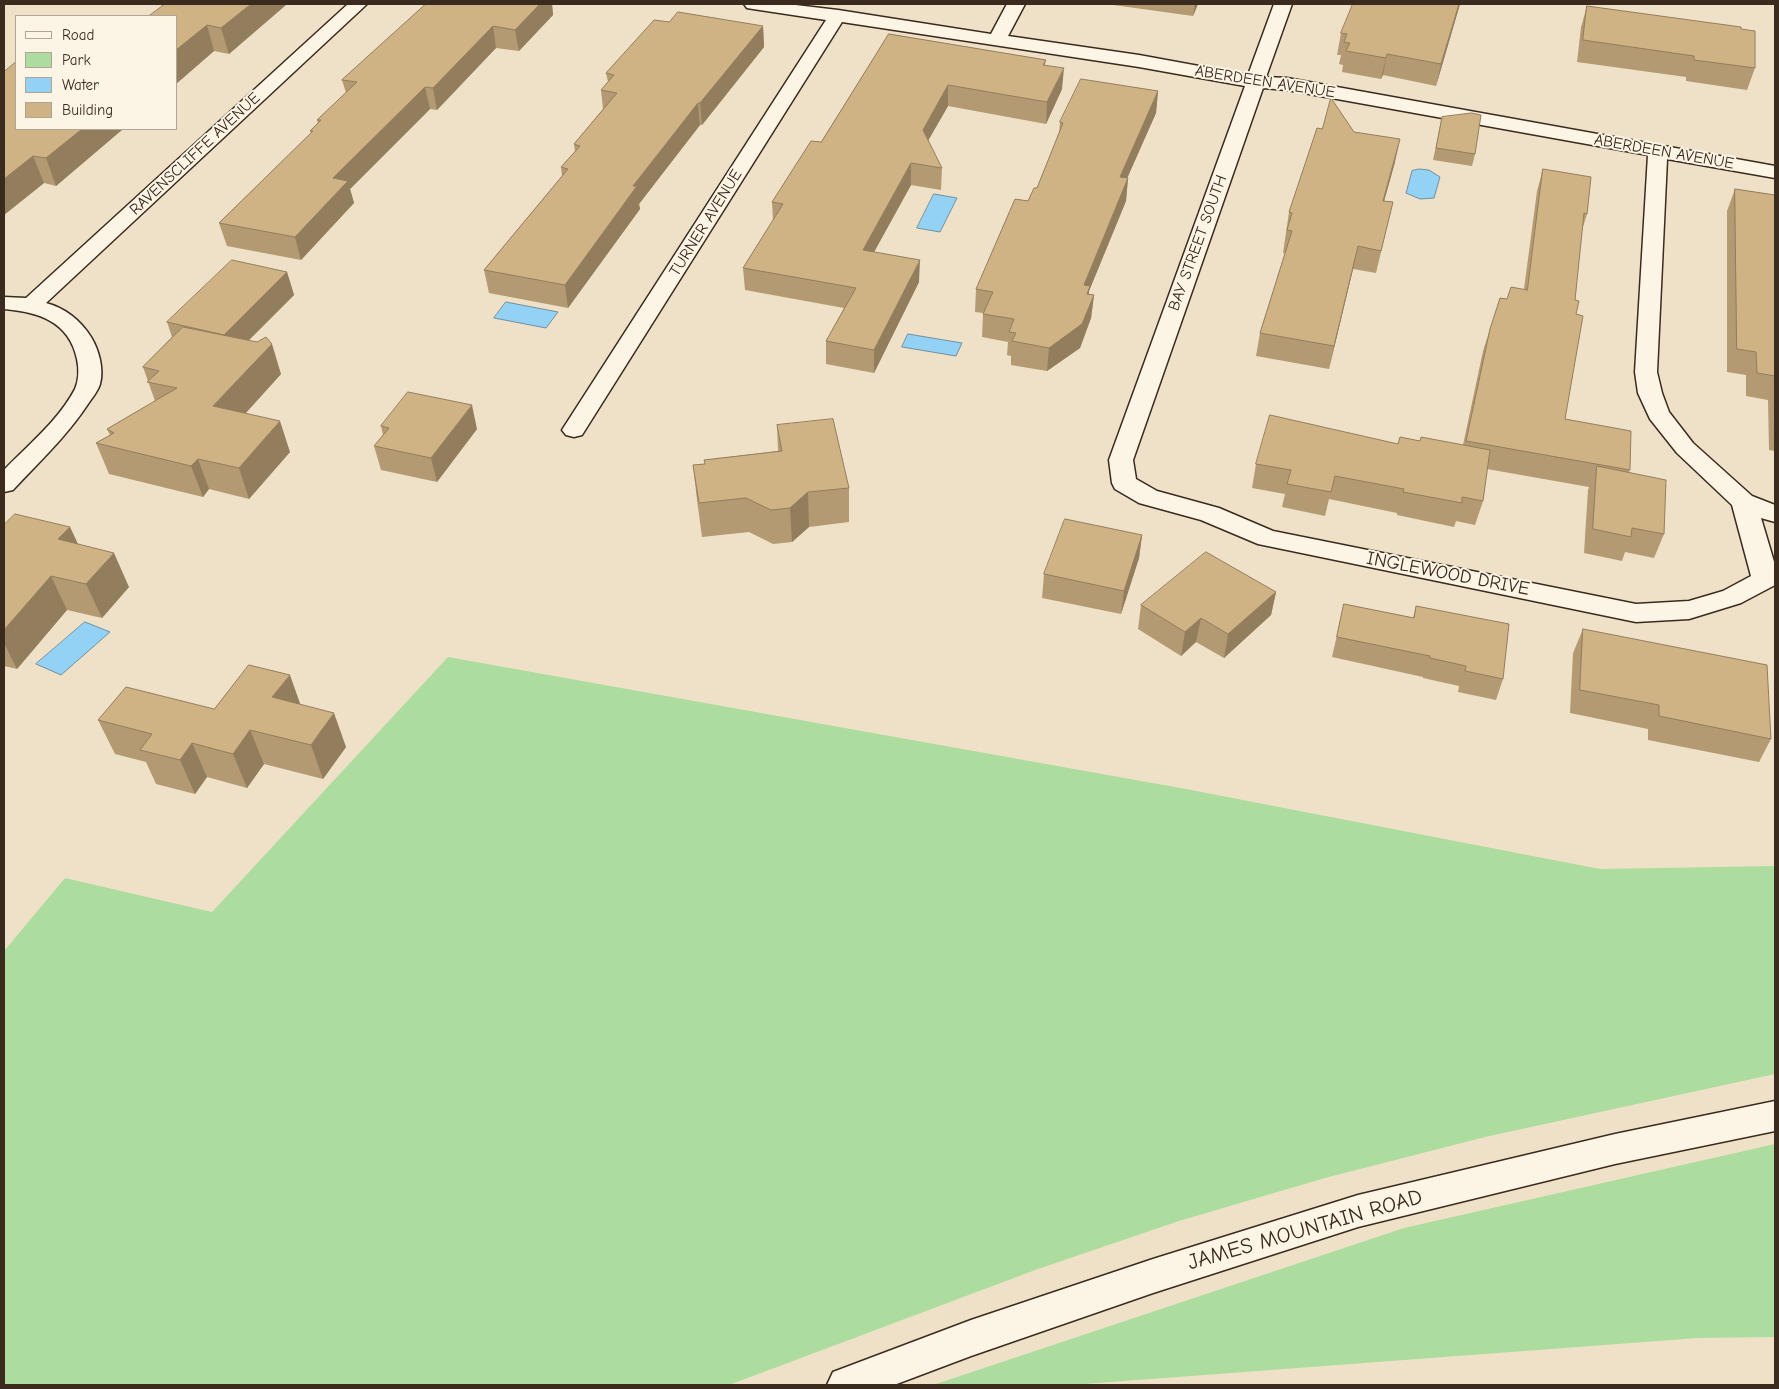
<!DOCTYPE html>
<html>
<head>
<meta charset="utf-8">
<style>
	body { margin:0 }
	#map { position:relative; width:1779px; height:1389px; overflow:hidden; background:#efe1c8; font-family:"Comic Neue",sans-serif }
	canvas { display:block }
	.frame { position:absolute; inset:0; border:5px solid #3b2a1e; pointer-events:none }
	.legend { position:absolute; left:15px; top:15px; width:162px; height:115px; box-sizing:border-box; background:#fcf5e5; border:1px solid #afa495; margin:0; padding:6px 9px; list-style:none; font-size:15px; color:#3b2a1e }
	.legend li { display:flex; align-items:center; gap:10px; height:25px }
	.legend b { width:25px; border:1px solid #afa495 }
</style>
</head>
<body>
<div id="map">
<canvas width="1779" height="1389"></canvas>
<div class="frame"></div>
<ul class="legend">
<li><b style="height:6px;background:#fcf5e5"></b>Road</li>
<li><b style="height:14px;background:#acdd9e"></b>Park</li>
<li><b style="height:14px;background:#93d2f5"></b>Water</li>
<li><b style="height:14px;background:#d0b385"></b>Building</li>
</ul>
</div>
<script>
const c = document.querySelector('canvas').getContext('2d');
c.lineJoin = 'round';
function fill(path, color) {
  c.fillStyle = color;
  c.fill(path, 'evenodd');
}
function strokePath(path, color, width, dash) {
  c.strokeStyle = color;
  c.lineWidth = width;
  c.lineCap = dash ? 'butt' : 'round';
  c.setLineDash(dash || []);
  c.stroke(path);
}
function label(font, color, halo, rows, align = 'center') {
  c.font = font + ' "Comic Neue",sans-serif';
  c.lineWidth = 4;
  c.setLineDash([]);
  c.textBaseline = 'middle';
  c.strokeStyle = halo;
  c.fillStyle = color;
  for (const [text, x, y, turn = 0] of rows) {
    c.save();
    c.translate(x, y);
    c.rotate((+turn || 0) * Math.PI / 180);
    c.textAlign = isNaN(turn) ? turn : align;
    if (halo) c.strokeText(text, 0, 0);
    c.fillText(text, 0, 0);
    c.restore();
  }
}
fill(new Path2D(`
	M448 657 1186 789 1600 869 1775 866V1074L1485 1137 1325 1178 1179 1221 1038 1269 729 1385H4V951L65 878 212 912Z
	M1775 1144V1337L1698 1338 1071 1385H933L1404 1228Z`), '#acdd9e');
const water = new Path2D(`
	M1419 169 1429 170 1440 177 1434 198 1420 199 1406 193 1412 171Z
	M934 194 957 198 940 232 917 228Z
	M506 302 558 312 546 328 494 318Z
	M908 334 962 343 956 356 902 347Z
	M85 622 110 632 61 675 36 664Z`);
fill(water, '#93d2f5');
strokePath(water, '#708f9f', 1);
const minor = new Path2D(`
	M348 4H367L46 303C65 308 80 320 91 337 99 350 104 369 100 384 98 391 92 398 88 404 67 436 39 462 13 490L4 492V470C28 445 59 420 75 389 79 380 79 368 77 359 69 321 38 312 4 309V297L26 298Z
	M744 4H787L838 10 991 34 1007 4H1025L1008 36 1139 55 1248 75 1274 4H1292L1266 77 1287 78 1775 166V178L1667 159 1657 372 1662 393 1669 412 1693 443 1752 496 1775 505V522L1761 518 1775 565V585L1741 603 1689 619 1636 622 1258 544 1201 520 1139 503 1115 489 1112 483 1109 460 1245 86 1139 67 842 22 582 435 574 437 566 435 562 430 826 20 753 9 747 8ZM1263 88 1287 90 1648 155 1635 372 1638 393 1650 419 1677 453 1732 505 1751 576 1723 591 1689 601 1636 604 1273 531 1219 508 1157 491 1136 479 1133 460Z`);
const major = new Path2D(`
	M1775 1101V1131L1615 1164 1358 1227 1153 1293 971 1356 894 1385H827L833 1372 971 1320 1153 1259 1358 1195 1615 1134Z`);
strokePath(minor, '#3b2a1e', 3);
strokePath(major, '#3b2a1e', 3);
fill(minor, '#fcf5e5');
fill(major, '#fcf5e5');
fill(new Path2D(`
	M426 4H552L553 15 519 51 496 48 437 110 430 109 350 189 354 203 301 260 227 246 219 223 311 133 310 131 318 123 317 120 346 93 342 80Z
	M1106 4H1198L1193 16Z
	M1460 4 1436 86 1383 75 1381 79 1342 72 1343 65 1339 64 1341 55H1337L1341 33Z
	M286 5 229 54 214 51 176 84V16Z
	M1587 6 1741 29 1755 68 1747 90 1686 81V77L1577 62 1581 27Z
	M669 22 763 26 764 47 702 125H700L639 204 640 209 568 308 489 293 484 270 562 176 561 167 575 152 574 144 603 109 601 90 608 82 606 73Z
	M889 34 1046 60 1045 65 1062 89 1046 124 948 106 928 141 942 168 941 190 911 185 874 252 919 282 874 373 826 364V341L844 308 745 290 743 268 773 221 772 202 821 142Z
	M4 72 123 129 56 186 44 183 4 215Z
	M1158 91 1156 113 1127 178H1128L1126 201 1089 291V294L1094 295 1091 318 1080 348 1047 371 1011 365V356L1007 355 1008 342 982 337 983 313 975 312 976 289 1037 188 1059 134 1060 122Z
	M1442 117 1475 154 1472 166 1433 160Z
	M1354 132 1395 162 1384 201 1393 202 1376 273 1353 269 1329 369 1256 356 1260 333 1285 253H1283L1289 212Z
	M1543 169 1587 214 1582 230 1575 300 1576 314 1565 419 1630 470 1629 472 1664 534 1654 558 1625 552 1622 561 1584 553 1588 490 1589 487 1487 469 1483 501 1475 525 1456 521 1454 527 1397 515V513L1329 499 1325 516 1282 507 1285 494 1252 488 1256 464 1398 444 1400 437 1420 441 1463 445 1483 351 1500 298 1507 299 1524 289 1537 191Z
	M1735 189 1775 195V451L1769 450 1768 400 1746 396V375L1727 372V211Z
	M287 272 294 295 249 340 281 374 245 414 290 452 249 499 209 489 203 497 109 474 96 443 110 435 107 429 155 401 143 367 172 337 167 322Z
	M777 425 849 488V522L809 527 792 542 773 544 749 532 702 537 697 500 693 465 705 464 704 460 778 451Z
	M381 426 477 429 437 482 381 470 374 446 383 435Z
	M4 525 70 527 78 544 129 587 102 618 67 610 17 669 4 666Z
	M1142 535 1139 558 1121 614 1042 598 1044 574Z
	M1276 592 1271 615 1224 658 1196 642 1181 656 1138 629 1141 605Z
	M1344 604 1413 618 1416 606 1503 679 1496 700 1458 692 1459 686 1423 678V677L1332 657Z
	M1583 629 1771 739 1759 762 1648 740V729L1570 713 1573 653Z
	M300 704 346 747 323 779 264 764 247 788 207 777 195 794 156 784 146 762 115 754 98 720 214 709Z`), '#b39a72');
fill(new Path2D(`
	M251 4H287L229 54 221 28Z
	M540 4H552L553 15 519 51 515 30Z
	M1195 4H1198L1193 16Z
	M1459 4H1460L1436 86 1441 64Z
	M207 25 214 51 176 84V50Z
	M493 26 496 48 437 110 433 88Z
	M763 26 764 47 702 125 700 103Z
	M1387 54 1383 75 1381 79 1386 58Z
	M1064 68 1062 89 1046 124 1047 102Z
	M948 85V106L922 151 923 130Z
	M425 87 430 109 350 189 354 203 301 260 295 237 333 178Z
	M1158 91 1156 113 1118 199 1120 177Z
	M698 103 700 125 639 204 640 209 568 308 565 285 633 186Z
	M82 129H123L56 186 46 158Z
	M1400 139 1395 162 1378 223 1383 201Z
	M33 156 44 183 4 215V179Z
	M911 163V185L863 272V250Z
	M1128 178 1126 201 1089 291 1087 309 1084 285Z
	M1358 246 1353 269 1329 369 1334 346Z
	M920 260 919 282 874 373V350Z
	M287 272 294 295 231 358 224 335Z
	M1094 295 1091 318 1080 348 1047 371 1049 348Z
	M272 344 281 374 224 437 213 406Z
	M472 405 477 429 437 482 431 458Z
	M280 421 290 452 249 499 239 468Z
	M198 459 209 489 203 497 191 466Z
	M808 492 809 527 792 542 790 508Z
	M70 527 86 562 58 539Z
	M1142 535 1139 558 1121 614 1124 591Z
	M114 553 129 587 102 618 86 584Z
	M51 576 67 610 17 669 4 643V630Z
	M1276 592 1271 615 1224 658 1228 634Z
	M1201 618 1196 642 1181 656 1185 632Z
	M290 675 302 709 272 697Z
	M334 713 346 747 323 779 311 745Z
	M250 730 264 764 247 788 233 754Z
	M192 743 207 777 195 794 180 760Z`), '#927d5d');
const building = new Path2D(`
	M165 4H251L221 28 207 25 176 50V16H149Z
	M426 4H540L515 30 493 26 433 88 425 87 333 178 348 181 295 237 219 223 313 131H310L321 120H317L357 82 342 80Z
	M1353 4H1459L1441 64 1387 54 1386 58 1346 51 1350 43 1344 42 1347 34 1341 33Z
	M1587 6 1741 27V29L1755 31V68L1694 60V56L1583 40Z
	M678 12 763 26 700 103H698L633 186H637L565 285 484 270 568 169 561 167 580 146 574 144 617 93 601 90 614 75 606 73 654 20 669 22Z
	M889 34 1046 60 1043 65 1064 68 1047 102 948 85 923 130 942 168 911 163 863 250 920 260 874 350 826 341 856 288 743 268 783 204 772 202 811 141 821 142Z
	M16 62V129H82L46 158 33 156 4 179V72Z
	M1081 79 1158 91 1120 177 1128 178 1084 285 1090 286 1087 294 1094 295 1082 324 1049 348 1012 341 1016 333 1009 332 1014 319 983 314 993 292 976 289 1015 199 1028 201 1034 188H1037L1063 123 1060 122Z
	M1331 98 1354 132 1400 139 1383 201 1393 202 1381 251 1358 246 1334 346 1260 333 1292 231 1287 230 1292 213 1289 212 1317 128 1322 129Z
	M1472 113 1481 115 1475 154 1436 148 1442 117Z
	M1543 169 1591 177 1587 214 1584 213 1575 300 1579 301 1576 314 1583 316 1565 419 1631 431 1630 470 1466 441 1490 329 1500 298 1507 299 1511 287 1527 290Z
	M1735 189 1775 195V376L1757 373 1756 352 1737 349Z
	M232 260 287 272 224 335 167 322Z
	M183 327 257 342 266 337 272 344 213 406 280 421 239 468 198 459 191 466 96 443 114 433 107 429 177 388 147 382 159 371 143 367Z
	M408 392 472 405 431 458 374 446 389 428 381 426Z
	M1270 415 1398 444 1400 437 1420 441 1421 437 1490 450 1483 501 1462 497V503L1403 492 1404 489 1335 476 1331 492 1287 484 1291 470 1256 464Z
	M833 419 849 488 808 492 790 508 771 510 746 498 699 503 693 465 705 464 704 460 782 451 777 425Z
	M1597 466 1666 480 1664 534 1632 528 1631 537 1593 529Z
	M15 514 70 527 58 539 114 553 86 584 51 576 4 630V525Z
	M1065 519 1142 535 1124 591 1044 574Z
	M1206 552 1276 592 1228 634 1201 618 1185 632 1141 605Z
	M1344 604 1414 618 1416 606 1509 624 1503 679 1465 671 1466 666 1430 658V656L1337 637Z
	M1583 629 1767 665 1771 739 1659 716V705L1580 690Z
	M249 665 290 675 272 697 334 713 311 745 250 730 233 754 192 743 180 760 140 750 152 734 98 720 126 687 214 709Z`);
fill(building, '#d0b385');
strokePath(building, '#927d5d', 1);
label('16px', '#3b2a1e', '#fcf5e5', [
	["ABERDEEN AVENUE",1265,82,9],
	["ABERDEEN AVENUE",1664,152,10],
	["RAVENSCLIFFE AVENUE",195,154,-43],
	["TURNER AVENUE",706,223,-58],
	["BAY STREET SOUTH",1198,243,-70]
]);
label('19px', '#3b2a1e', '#fcf5e5', [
	["INGLEWOOD DRIVE",1448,574,11]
]);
label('22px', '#3b2a1e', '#fcf5e5', [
	["JAMES MOUNTAIN ROAD",1305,1230,-16]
]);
</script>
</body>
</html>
